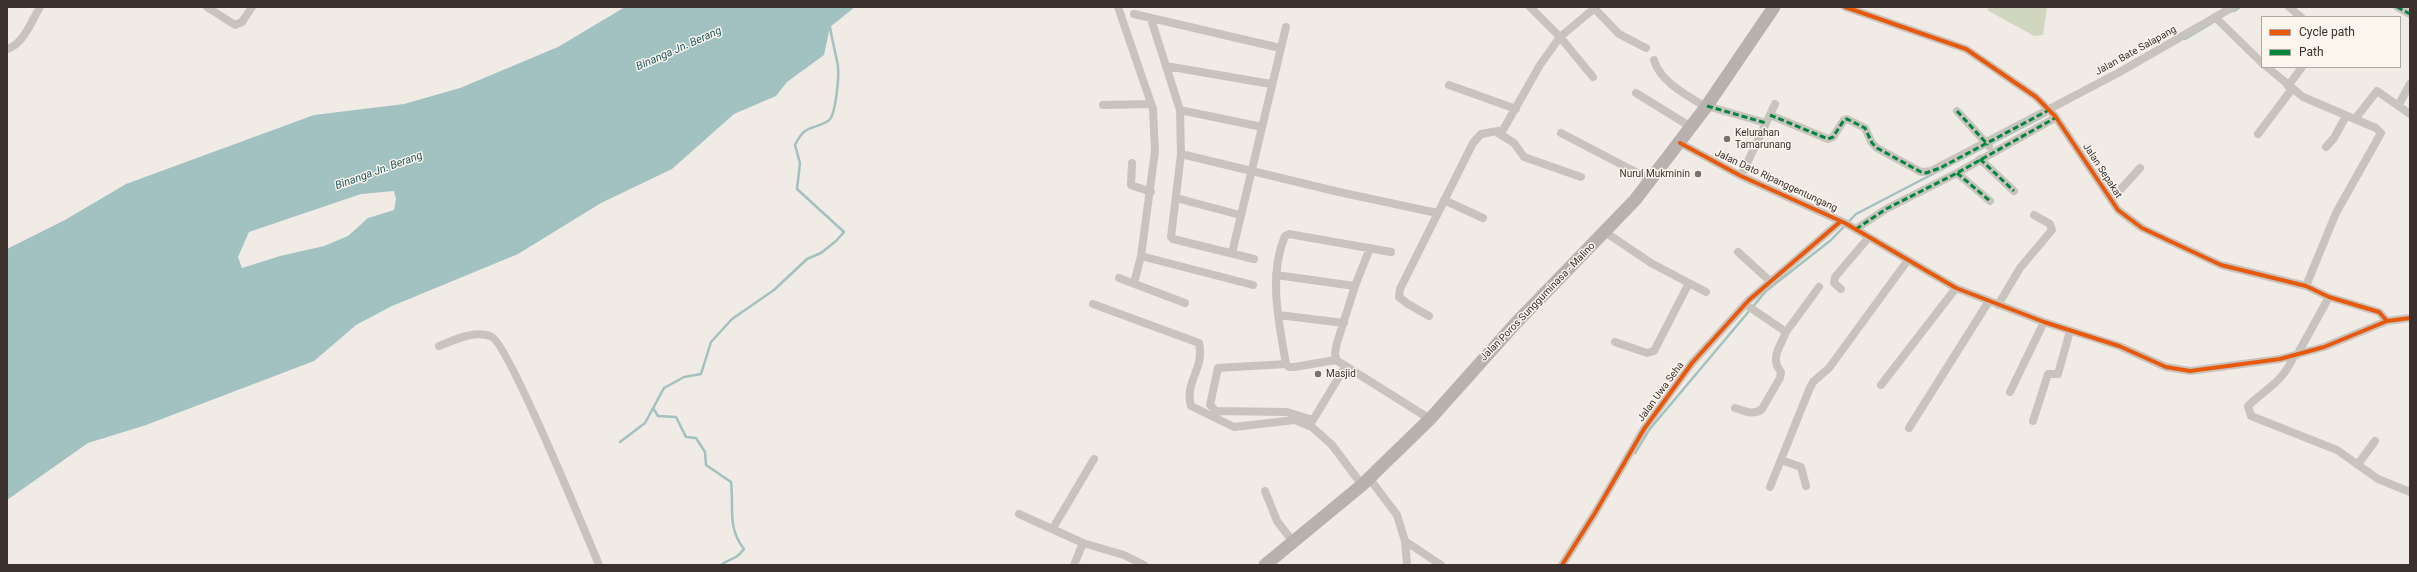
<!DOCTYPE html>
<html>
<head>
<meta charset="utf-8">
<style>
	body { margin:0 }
	#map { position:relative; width:2417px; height:572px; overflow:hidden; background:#f0ebe5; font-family:Roboto,sans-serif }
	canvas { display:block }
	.frame { position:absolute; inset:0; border:8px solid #3b302b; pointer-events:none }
	.legend { position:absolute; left:2261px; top:16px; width:140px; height:52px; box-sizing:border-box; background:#fbf5ee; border:1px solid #aea6a0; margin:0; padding:5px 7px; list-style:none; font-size:12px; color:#3b302b }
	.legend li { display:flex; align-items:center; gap:8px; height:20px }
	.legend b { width:20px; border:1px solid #aea6a0 }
</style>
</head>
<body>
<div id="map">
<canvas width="2417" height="572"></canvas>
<div class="frame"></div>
<ul class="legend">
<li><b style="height:5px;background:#e8590c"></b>Cycle path</li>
<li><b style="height:5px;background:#00873e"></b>Path</li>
</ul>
</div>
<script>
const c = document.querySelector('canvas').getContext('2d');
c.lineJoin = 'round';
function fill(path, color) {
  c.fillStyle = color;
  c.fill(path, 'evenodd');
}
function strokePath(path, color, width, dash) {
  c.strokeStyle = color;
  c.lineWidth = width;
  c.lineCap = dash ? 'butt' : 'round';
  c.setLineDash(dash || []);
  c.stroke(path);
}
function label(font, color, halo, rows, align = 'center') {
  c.font = font + ' Roboto,sans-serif';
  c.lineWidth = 3;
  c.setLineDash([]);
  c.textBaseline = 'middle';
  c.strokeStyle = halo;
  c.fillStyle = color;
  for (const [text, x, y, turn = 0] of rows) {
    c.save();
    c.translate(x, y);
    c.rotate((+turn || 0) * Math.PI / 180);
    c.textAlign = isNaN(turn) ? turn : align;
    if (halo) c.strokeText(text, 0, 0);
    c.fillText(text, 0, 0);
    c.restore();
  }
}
fill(new Path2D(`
	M1990 7H2047L2043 35 2034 36 1987 10Z`), '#d1d6bf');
fill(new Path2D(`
	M625 7H855L830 27 824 55 787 82 776 96 734 114 672 169 601 203 518 254 392 306 356 325 314 361 146 425 88 443 7 500V249L65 220 126 184 314 115 404 104 460 88 558 47ZM394 191 396 199 394 210 368 218 348 236 324 246 280 256 242 268 238 257 249 232 361 194Z`), '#a1c2c1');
strokePath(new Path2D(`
	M2234 11 2240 7
	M2185 39 2212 23
	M653 408 658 416 676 417 686 437 696 438 705 452 706 465 731 482C734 508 727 528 744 549 735 561 731 557 721 565
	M620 442 645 423 664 388 684 377 701 374 711 342 732 319 774 290 807 259 821 253 836 241 844 232 797 189 800 163 795 145C806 123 812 131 828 121 836 117 839 76 838 67 836 54 832 40 830 27
	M1635 453 1649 430 1766 291 1831 240 1856 214 2046 115`), '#a1c2c1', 2.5);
strokePath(new Path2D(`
	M207 7 235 25 242 22 252 7
	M1118 7 1153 109 1155 151 1141 256 1134 283
	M1530 7 1560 37 1593 77
	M1593 7 1619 34 1646 48
	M1845 7 1966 49 2036 97 2055 116 2118 210 2142 228 2221 265 2306 286 2329 297 2379 312 2387 321
	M2289 7 2301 17
	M2397 7 2410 14
	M1134 14 1280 48
	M2215 17 2262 63
	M1151 19 1180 110 1181 154 1171 237 1173 239 1254 259
	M7 49C23 45 32 20 40 7
	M1654 60C1660 82 1688 96 1706 107
	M1166 66 1271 84
	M2267 67 2303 97 2376 128 2381 133 2336 213 2306 286
	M1449 85 1516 109
	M2288 86 2302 67
	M1636 93 1691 127
	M1103 105 1151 104
	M1707 106 1766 123
	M2398 106 2410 84
	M1180 110 1262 127
	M1957 111 1989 146
	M1770 115 1828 139 1833 137 1844 120 1847 119 1865 128 1872 143 1877 148 1921 172 1931 171 2118 73 2233 7
	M2355 119 2377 91 2410 114
	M1498 133 1514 143 1524 157 1581 177
	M1561 133 1651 180
	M2258 134 2292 89
	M1680 143 1741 176 1845 223 1956 288 2044 322 2119 346 2166 367 2190 371 2280 359 2324 347 2387 321 2410 318
	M2326 147 2334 138 2346 116
	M1181 154 1339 192 1437 213
	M1980 159 2014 191
	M1132 163 1131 185 1151 192
	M1957 173 1990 201
	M1741 176 1775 104
	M1176 198 1240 215
	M1444 200 1483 218
	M2111 200 2140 168
	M1856 229 1886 209 1957 173 2055 118
	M1605 232 1651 263 1706 292
	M1370 248 1355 286 1337 343 1335 352 1336 360 1430 419
	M1738 252 1771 282
	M1232 253 1286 27
	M1141 256 1253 285
	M1276 275 1355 286
	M1119 278 1185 303
	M1841 289 1834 283 1835 277 1869 237
	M1093 304 1199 343C1205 369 1184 382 1191 406L1234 427 1295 420 1312 427 1332 445 1362 485
	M1998 305 2020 268 2052 230 2050 224 2034 215
	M1279 315 1344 323
	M1429 316 1408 304 1399 297 1400 289 1473 143 1481 134 1503 130 1540 65 1560 37 1596 7
	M1786 332 1819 287
	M1615 342 1647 353 1654 351 1689 283
	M439 346C454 340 476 329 492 337 509 346 586 534 599 565
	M2297 355 2329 297
	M2294 356C2282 383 2268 387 2248 406L2251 416 2337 450 2378 479 2410 492
	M1336 360 1294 367H1289L1286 364C1279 323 1268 276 1285 236L1289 234 1391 252
	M1286 364 1218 368 1210 405 1216 411 1287 412 1313 420 1345 367
	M1881 385 1956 288
	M2010 392 2044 322
	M1735 408C1744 411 1753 416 1762 409L1780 378 1781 372C1769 358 1781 346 1786 332L1745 304
	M2033 421 2048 374H2058L2070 331
	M1909 428 1989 301
	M1781 460 1801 467 1806 486
	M2358 464 2375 441
	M1369 478 1397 515 1405 541 1441 565
	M1770 487 1809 390 1813 382 1829 368 1908 260
	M1265 491 1277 521 1293 542
	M1019 514 1083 543 1074 565
	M1053 528 1094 459
	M1405 541 1407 565
	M1083 543 1124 555 1144 565
	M1562 565 1595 513 1644 429 1692 363 1749 300 1841 221`), '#c9c3be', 8);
strokePath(new Path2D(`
	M1265 565 1362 485 1430 419 1515 324 1635 200 1706 107 1774 7`), '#b8b1ad', 13);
strokePath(new Path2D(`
	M2397 7 2410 14
	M1707 106 1766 123
	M1957 111 1988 145
	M1770 115 1828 139 1833 137 1844 120 1847 119 1865 128 1872 143 1877 148 1921 172 1926 173 1940 168 2049 110
	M1980 159 2014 191
	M1957 173 1990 201
	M1856 229 1886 209 1957 173 2055 118`), '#00873e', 3, [6, 3]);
strokePath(new Path2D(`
	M1845 7 1966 49 2036 97 2055 116 2118 210 2142 228 2221 265 2306 286 2329 297 2379 312 2387 321
	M1680 143 1741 176 1845 223 1956 288 2044 322 2119 346 2166 367 2190 371 2280 359 2324 347 2387 321 2410 318
	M1562 565 1595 513 1644 429 1692 363 1749 300 1841 221`), '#e8590c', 4);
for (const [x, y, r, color] of [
	[1727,139,4,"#7a716c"],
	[1698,174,4,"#7a716c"],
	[1318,374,4,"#7a716c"]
]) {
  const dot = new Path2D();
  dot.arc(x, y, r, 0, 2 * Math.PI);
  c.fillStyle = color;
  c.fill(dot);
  strokePath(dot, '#fbf5ee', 1.5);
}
label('10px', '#3b302b', '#fbf5ee', [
	["Jalan Bate Salapang",2136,51,-29],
	["Jalan Sepakat",2102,171,57],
	["Jalan Dato Ripanggentungang",1776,181,25],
	["Jalan Poros Sungguminasa - Malino",1538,302,-46],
	["Jalan Uwa Seha",1661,392,-54]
]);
label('10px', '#3b302b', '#fbf5ee', [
	["Kelurahan",1735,133],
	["Tamarunang",1735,145],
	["Nurul Mukminin",1690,174,"right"],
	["Masjid",1326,374]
], 'left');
label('italic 11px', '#1f5a5e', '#fbf5ee', [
	["Binanga Jn. Berang",679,49,-24],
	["Binanga Jn. Berang",379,171,-20]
]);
</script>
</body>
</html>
